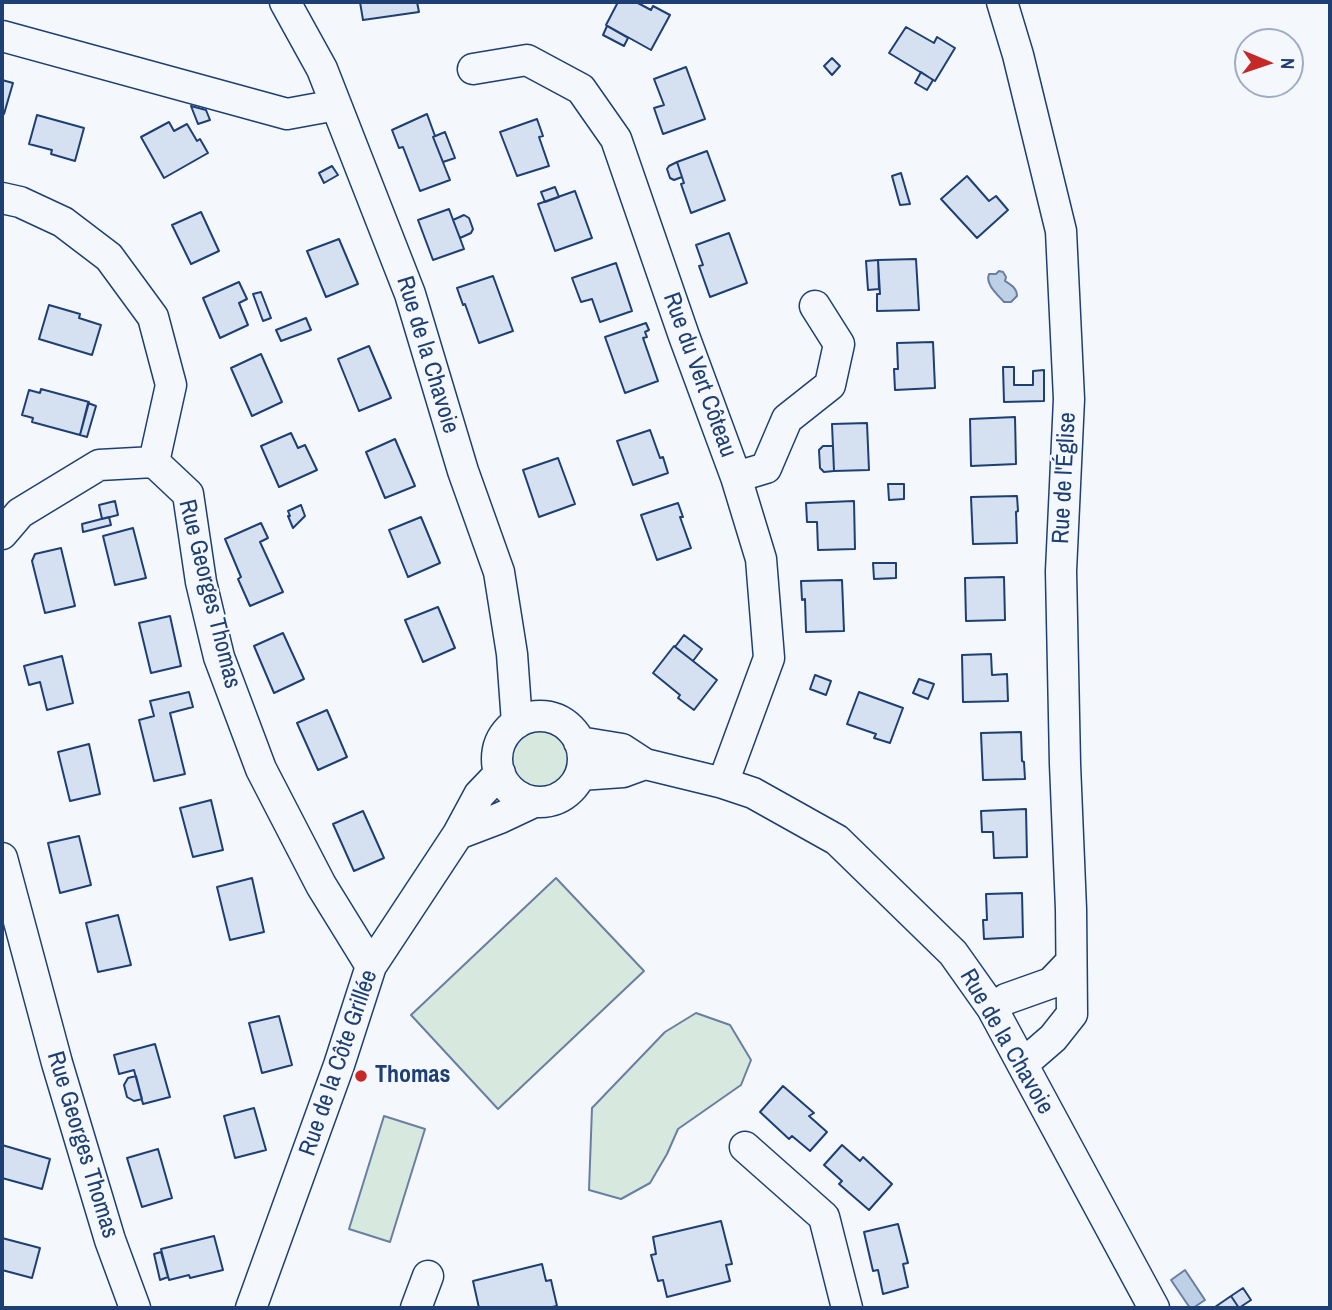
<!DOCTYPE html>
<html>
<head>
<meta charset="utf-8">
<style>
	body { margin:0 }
	#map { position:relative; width:1332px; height:1310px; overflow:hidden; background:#f4f7fb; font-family:"Archivo Narrow",sans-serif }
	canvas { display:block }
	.frame { position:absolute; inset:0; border:4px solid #1d3f73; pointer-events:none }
	.north { position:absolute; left:1234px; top:28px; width:70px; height:70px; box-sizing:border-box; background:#f4f7fb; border:2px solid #9eadc5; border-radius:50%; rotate:92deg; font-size:19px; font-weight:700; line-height:28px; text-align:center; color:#1d3f73 }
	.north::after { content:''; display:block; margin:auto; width:24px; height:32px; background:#c62828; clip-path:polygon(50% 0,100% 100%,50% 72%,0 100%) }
</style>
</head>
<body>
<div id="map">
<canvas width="1332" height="1310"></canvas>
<div class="frame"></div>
<div class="north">N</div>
</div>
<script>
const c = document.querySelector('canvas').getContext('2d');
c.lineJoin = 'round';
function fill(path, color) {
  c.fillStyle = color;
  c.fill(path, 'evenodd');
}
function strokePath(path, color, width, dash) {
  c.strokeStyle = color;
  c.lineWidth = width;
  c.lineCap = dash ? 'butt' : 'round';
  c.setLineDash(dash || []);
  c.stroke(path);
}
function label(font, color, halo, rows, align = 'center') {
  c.font = font + ' "Archivo Narrow",sans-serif';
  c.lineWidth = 5;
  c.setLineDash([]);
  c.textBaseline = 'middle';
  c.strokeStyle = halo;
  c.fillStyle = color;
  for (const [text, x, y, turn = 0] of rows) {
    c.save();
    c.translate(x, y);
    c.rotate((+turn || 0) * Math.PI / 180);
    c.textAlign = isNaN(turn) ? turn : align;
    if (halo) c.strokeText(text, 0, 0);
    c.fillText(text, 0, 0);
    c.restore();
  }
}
const green = new Path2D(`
	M484 757a56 56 0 1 1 112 0a56 56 0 1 1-112 0Z
	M556 878 644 971 498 1109 411 1015Z
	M696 1013 730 1025 751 1060 741 1085 678 1129 667 1154 650 1183 621 1199 589 1190 592 1108 665 1032Z
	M384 1116 425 1129 390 1242 349 1229Z`);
fill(green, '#d7e8df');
strokePath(green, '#687fa3', 2);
const water = new Path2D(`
	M999 271 1003 272 1006 277 1005 281C1011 285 1017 288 1017 296L1011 302H1004C997 294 985 284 989 274H996Z
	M1185 1270 1205 1300 1193 1308H1190L1171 1280Z`);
fill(water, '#bed0e5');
strokePath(water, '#687fa3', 2);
const building = new Path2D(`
	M360 2H417L419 12 363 20Z
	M618 2H636L651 10 653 6 670 15 651 50 606 25Z
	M607 26 628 38 624 46 603 35Z
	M906 27 934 43 937 37 955 48 935 81 889 53Z
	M832 58 840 66 832 75 824 66Z
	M686 67 705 119 663 134 654 108 664 105 654 79Z
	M921 72 933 80 927 90 915 83Z
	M2 80 13 83 4 114H2Z
	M191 106 206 110 210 120 198 124Z
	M427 114 435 136 433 137 450 180 420 191 403 147 399 148 392 130Z
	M37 115 84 128 75 161 51 154 52 150 29 144Z
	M537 119 543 136 539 137 549 166 517 176 500 132Z
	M169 122 174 131 187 124 197 141 200 139 208 153 164 178 141 137Z
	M445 132 455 158 443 162 433 137Z
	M707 151 725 200 691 213 681 184 684 183 677 162Z
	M677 162 682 177 674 180 670 178 667 169 669 166Z
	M332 166 338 175 324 183 319 173Z
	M901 173 910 204 900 205 892 176Z
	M967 176 989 201 996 196 1008 210 977 238 941 199Z
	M555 187 559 197 545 202 541 192Z
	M575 191 592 238 555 251 538 204Z
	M449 209 464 249 433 260 418 220Z
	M201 212 219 251 191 264 172 225Z
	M464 215 469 218 473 229 471 233 460 238 453 220Z
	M729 233 747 283 710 297 699 266 703 265 696 245Z
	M339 239 358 284 326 297 307 251Z
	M916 259 919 310 877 311V294H880L878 260Z
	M878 260 879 289 868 290 866 261Z
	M616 263 632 311 600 322 592 299 581 302 572 278Z
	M493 276 513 331 479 343 465 304 463 305 457 288Z
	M239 282 247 299 239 303 248 325 220 338 203 298Z
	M261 292 271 318 263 321 253 294Z
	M49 305 80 314 79 318 101 325 92 355 39 339Z
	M306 318 311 330 281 341 276 330Z
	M646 323 649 330 645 332 647 337 643 338 658 381 625 393 605 337Z
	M933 342 935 388 895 390 894 369H898L897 343Z
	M369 346 391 398 359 411 338 359Z
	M261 354 282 402 252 416 231 368Z
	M1003 367H1014V385H1033V371L1044 370V401L1004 402Z
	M41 389 89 402 80 435 32 422 33 418 22 415 29 390 40 393Z
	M88 403 96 406 87 437 80 435Z
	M1015 417 1016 464 971 466 970 419Z
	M867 423 869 470 834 471 832 424Z
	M650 430 660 458 663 457 668 473 633 485 617 441Z
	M291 433 298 448 305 445 317 470 279 487 261 446Z
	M395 439 415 486 385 498 366 452Z
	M823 446H833L834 471 824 472 820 468 819 450Z
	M558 458 575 504 539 517 523 470Z
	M888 484H904V499L889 500Z
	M1017 496 1018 511 1016 512 1017 543 973 544 971 497Z
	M115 501 118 515 102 519 99 505Z
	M854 501 855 549 818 550 817 522H807L806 503Z
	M678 503 683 517H680L691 548 657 560 641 515Z
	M301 505 305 516 293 528 288 516H290L288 511Z
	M109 517 111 525 83 532 82 524Z
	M421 517 440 563 408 577 389 530Z
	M261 523 268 538 260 542 283 592 250 606 238 579 241 577 225 539Z
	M133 528 146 578 115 585 103 536Z
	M61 548 75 606 45 613 32 561 35 554Z
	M873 563H896V578L874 579Z
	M1004 577 1005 620 966 621 965 578Z
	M842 580 844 631 806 632 805 599 802 600 801 581Z
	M438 607 455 648 423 662 405 620Z
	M170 616 181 666 151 673 139 623Z
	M283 633 304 679 274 693 254 646Z
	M684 635 702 649 693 661 675 647Z
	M674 646 717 680 694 710 678 698 680 695 653 673Z
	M991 654 992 675 1007 674 1008 701 963 702 962 655Z
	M62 656 73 703 47 710 40 682 29 685 24 666Z
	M815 675 831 681 826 695 810 689Z
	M919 679 934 684 928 699 913 693Z
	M189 692 193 707 170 713 185 774 154 781 139 720 154 716 150 701Z
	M859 692 903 708 890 743 874 738 876 734 847 724Z
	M327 710 347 757 318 770 297 723Z
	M1021 732 1022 761 1024 762 1025 779 983 780 981 733Z
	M89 744 100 794 70 801 58 752Z
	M211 800 223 850 193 857 180 808Z
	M1026 809 1027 857 994 858 993 832H982L981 811Z
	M363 811 384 858 354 871 333 824Z
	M79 836 91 885 60 893 48 843Z
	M252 878 264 932 230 940 217 887Z
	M1022 893 1023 937 984 939 983 920H987L986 894Z
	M118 915 131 965 98 972 86 923Z
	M279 1016 292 1065 262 1073 249 1023Z
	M155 1044 170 1097 143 1104 134 1070 119 1074 114 1055Z
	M136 1076 142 1099 134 1101 127 1097 124 1085 128 1078Z
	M783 1086 814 1113 809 1116 827 1132 810 1151 792 1136 789 1139 760 1112Z
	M254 1108 266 1150 235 1158 224 1116Z
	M2 1145 50 1159 42 1189 2 1178Z
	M842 1145 860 1161 863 1157 892 1184 869 1210 839 1184 842 1181 824 1165Z
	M158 1149 172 1198 142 1207 127 1158Z
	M721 1221 732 1264 726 1265 730 1281 667 1297 663 1280 658 1281 651 1255 656 1254 653 1237Z
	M898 1224 908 1263 903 1264 908 1287 883 1294 878 1270 873 1271 864 1232Z
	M214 1236 223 1270 190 1278 189 1275 169 1280 161 1249Z
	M2 1238 40 1248 32 1278 2 1270Z
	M161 1252 168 1277 160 1280 154 1254Z
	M542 1264 546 1281 551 1280 557 1306 552 1307 553 1308H479L473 1281Z
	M1243 1288 1251 1300 1239 1308 1231 1296Z
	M1231 1296 1239 1308H1216L1215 1307Z`);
fill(building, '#d5e0f0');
strokePath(building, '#1d3f73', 2);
const minor = new Path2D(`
	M285 2 322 69 410 294 463 471 499 572 512 654 517 723
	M1002 2 1018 55 1061 231 1069 399 1061 571 1065 764 1071 909 1072 1014 1053 1038 1023 1064
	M2 36 287 114 336 105
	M473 69 527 60 581 89 616 139 684 336 736 477 761 559 769 658 723 783
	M2 198 20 202 63 222 109 257 153 317 171 385 154 462
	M736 477 766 468 787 419 830 385 839 344 815 306
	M2 534 20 513 99 465 154 462 188 494 201 582 219 657 261 769 321 885 371 966
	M497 759a43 43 0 1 1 86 0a43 43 0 1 1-86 0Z
	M579 742 622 749 645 764 723 783 753 793 837 840 953 953 992 1008 1154 1308
	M580 775 623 772 645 764
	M458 834 500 818 534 802
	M2 858 57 1063 110 1240 135 1308
	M992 1008 1006 999 1051 983 1071 962
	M745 1147 824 1217 847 1308
	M251 1308 339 1065 371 966 458 834 479 795 500 773
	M416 1308 428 1276`);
strokePath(minor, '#1d3f73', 33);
strokePath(minor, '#f4f7fb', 30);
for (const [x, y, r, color] of [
	[361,1076,7,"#c62828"]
]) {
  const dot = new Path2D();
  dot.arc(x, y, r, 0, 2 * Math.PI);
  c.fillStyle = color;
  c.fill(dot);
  strokePath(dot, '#f4f7fb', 2.5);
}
label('24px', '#1d3f73', '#f4f7fb', [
	["Rue de la Chavoie",427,355,73],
	["Rue du Vert Côteau",699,375,70],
	["Rue de l'Église",1065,478,-87],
	["Rue Georges Thomas",209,594,76],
	["Rue de la Chavoie",1006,1042,60],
	["Rue de la Côte Grillée",339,1063,-71],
	["Rue Georges Thomas",82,1145,73]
]);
label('bold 24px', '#1d3f73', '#f4f7fb', [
	["Thomas",375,1076]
], 'left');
</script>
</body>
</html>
